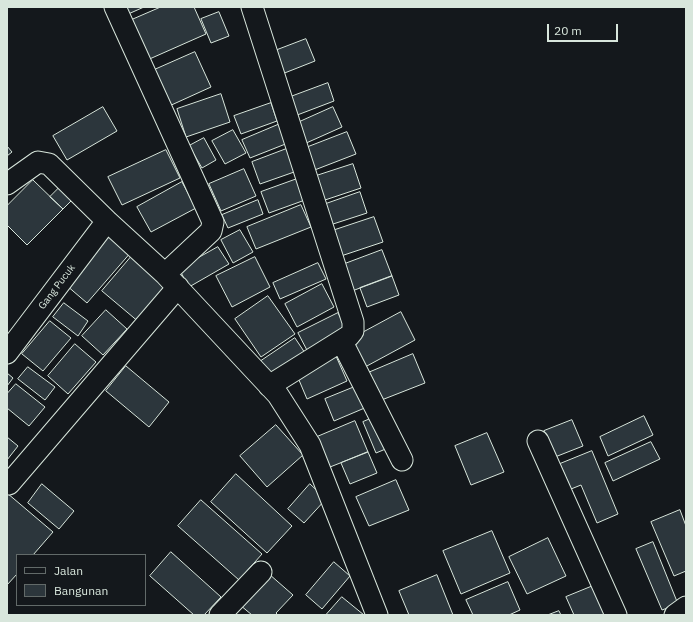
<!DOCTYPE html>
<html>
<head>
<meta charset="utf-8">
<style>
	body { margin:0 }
	#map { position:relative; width:693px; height:622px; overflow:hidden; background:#14181c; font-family:"IBM Plex Sans",sans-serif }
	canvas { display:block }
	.frame { position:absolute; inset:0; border:8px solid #d8e6dc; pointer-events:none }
	.legend { position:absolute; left:16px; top:554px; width:130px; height:52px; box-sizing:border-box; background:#14181c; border:1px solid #626a69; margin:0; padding:5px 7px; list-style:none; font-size:12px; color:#d8e6dc }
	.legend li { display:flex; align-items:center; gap:8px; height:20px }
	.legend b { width:20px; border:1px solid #626a69 }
	.scale { position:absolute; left:547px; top:24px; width:71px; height:18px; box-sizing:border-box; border:2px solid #d8e6dc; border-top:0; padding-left:5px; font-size:12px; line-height:14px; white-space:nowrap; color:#d8e6dc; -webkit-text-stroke:3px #14181c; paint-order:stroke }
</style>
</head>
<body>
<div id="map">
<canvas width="693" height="622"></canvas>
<div class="frame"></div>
<ul class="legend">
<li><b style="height:5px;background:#14181c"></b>Jalan</li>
<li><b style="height:11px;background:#2c363c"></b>Bangunan</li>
</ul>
<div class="scale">20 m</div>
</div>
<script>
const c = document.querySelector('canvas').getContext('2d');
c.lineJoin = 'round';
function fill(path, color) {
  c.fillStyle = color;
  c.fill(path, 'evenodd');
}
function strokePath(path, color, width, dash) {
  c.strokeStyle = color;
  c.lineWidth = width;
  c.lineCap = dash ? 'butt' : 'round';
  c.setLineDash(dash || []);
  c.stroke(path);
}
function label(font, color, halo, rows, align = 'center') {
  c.font = font + ' "IBM Plex Sans",sans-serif';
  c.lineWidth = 3;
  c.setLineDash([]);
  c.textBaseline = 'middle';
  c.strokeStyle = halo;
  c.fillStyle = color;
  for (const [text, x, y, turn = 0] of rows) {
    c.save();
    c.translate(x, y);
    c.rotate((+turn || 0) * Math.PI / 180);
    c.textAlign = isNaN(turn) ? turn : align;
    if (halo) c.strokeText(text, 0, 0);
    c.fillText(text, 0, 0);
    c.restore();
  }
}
const building = new Path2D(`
	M122 7H144L126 15Z
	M161 7H194L206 34 145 61 127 22Z
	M219 12 229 36 211 43 201 19Z
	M306 39 315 61 282 74 272 52Z
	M195 52 211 87 167 107 152 71Z
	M328 83 334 101 292 117 285 99Z
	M221 94 230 122 186 137 177 109Z
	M271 103 277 121 241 134 234 116Z
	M103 107 117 131 67 160 53 136Z
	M333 107 342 127 304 144 295 124Z
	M280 124 288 143 250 158 242 140Z
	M233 130 246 153 225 164 212 141Z
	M347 132 356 154 312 171 303 149Z
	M204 138 216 160 202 168 189 146Z
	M7 146 12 152 7 156Z
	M289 148 297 171 260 184 252 162Z
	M166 150 180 178 122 205 108 177Z
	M353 164 361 188 322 201 313 177Z
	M244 169 256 196 221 211 209 184Z
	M297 179 305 200 269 213 261 192Z
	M33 180 63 209 27 245 7 225V206Z
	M182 182 196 208 151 232 137 207Z
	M61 186 74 198 63 209 50 197Z
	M360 192 367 213 330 225 323 205Z
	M258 200 263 214 228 228 222 215Z
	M301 205 311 227 256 249 247 227Z
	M374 217 383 242 338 257 329 232Z
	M240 230 253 252 233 263 221 240Z
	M111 233 132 251 87 303 66 285Z
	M218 247 229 264 189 287 179 269Z
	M382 250 392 276 352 291 342 265Z
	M131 257 169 289 140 323 102 291Z
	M255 257 270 287 232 307 216 276Z
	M318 263 326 279 280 299 273 283Z
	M392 276 399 295 367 307 360 288Z
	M322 284 334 307 297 327 285 304Z
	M268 296 295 334 261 357 235 319Z
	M64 303 88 321 78 336 53 317Z
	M106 310 127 329 103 355 82 336Z
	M401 312 415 340 365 367 351 339Z
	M338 313 349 334 309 354 298 333Z
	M50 321 71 338 43 371 22 354Z
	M295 338 307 356 273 379 261 361Z
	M75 344 96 362 68 394 48 376Z
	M413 354 425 383 379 401 368 373Z
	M336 356 347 381 307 399 296 373Z
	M126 366 169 402 149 427 106 391Z
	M28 367 55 387 45 400 18 379Z
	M7 373 13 378 7 386Z
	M16 384 45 407 29 426 7 408V394Z
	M357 386 367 407 334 421 325 399Z
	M644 416 653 435 608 456 600 437Z
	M375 417 388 448 376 453 363 422Z
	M572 420 583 446 555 457 544 431Z
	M355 421 368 452 330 467 317 437Z
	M276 425 303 455 267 487 240 456Z
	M487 433 504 472 471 485 455 446Z
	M7 437 18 446 7 460Z
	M651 442 660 459 613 481 605 463Z
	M592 451 618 514 597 523 581 485 571 489 560 464Z
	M368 452 377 473 350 484 341 463Z
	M236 474 292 526 267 553 211 502Z
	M396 480 409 510 369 526 356 497Z
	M42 484 74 511 59 529 28 503Z
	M310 484 326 499 304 523 288 509Z
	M7 493 53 532 33 555H17V574L7 585Z
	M201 500 262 554 239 580 178 526Z
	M680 510 686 526V571L674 576 651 522Z
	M492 531 510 573 461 594 443 551Z
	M548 538 566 576 527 594 509 557Z
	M653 542 678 604 662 610 636 549Z
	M171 552 221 597 204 615H194L150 576Z
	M334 562 350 576 322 609 306 595Z
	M269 574 293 595 276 613 278 615H252L240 605Z
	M437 575 453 615H409L399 591Z
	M508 582 520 610 509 615H473L466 600Z
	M593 586 605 615H574L566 597Z
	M342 597 364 615H326Z
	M559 611 561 615H548Z`);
fill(building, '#2c363c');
strokePath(building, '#d8e6dc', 1);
const minor = new Path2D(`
	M115 7 213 222 211 231 165 274
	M252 7 353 322V331L349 336 269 386
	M7 184 38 162 49 164 107 221 165 274 278 395 310 445 377 615
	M342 342 402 460
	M7 353 107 221
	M538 441 616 615
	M9 484 178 287
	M220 615 261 572
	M675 615 686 607`);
strokePath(minor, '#d8e6dc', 23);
strokePath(minor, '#14181c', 21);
label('10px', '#d8e6dc', '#14181c', [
	["Gang Pucuk",57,287,-53]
]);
</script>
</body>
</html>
